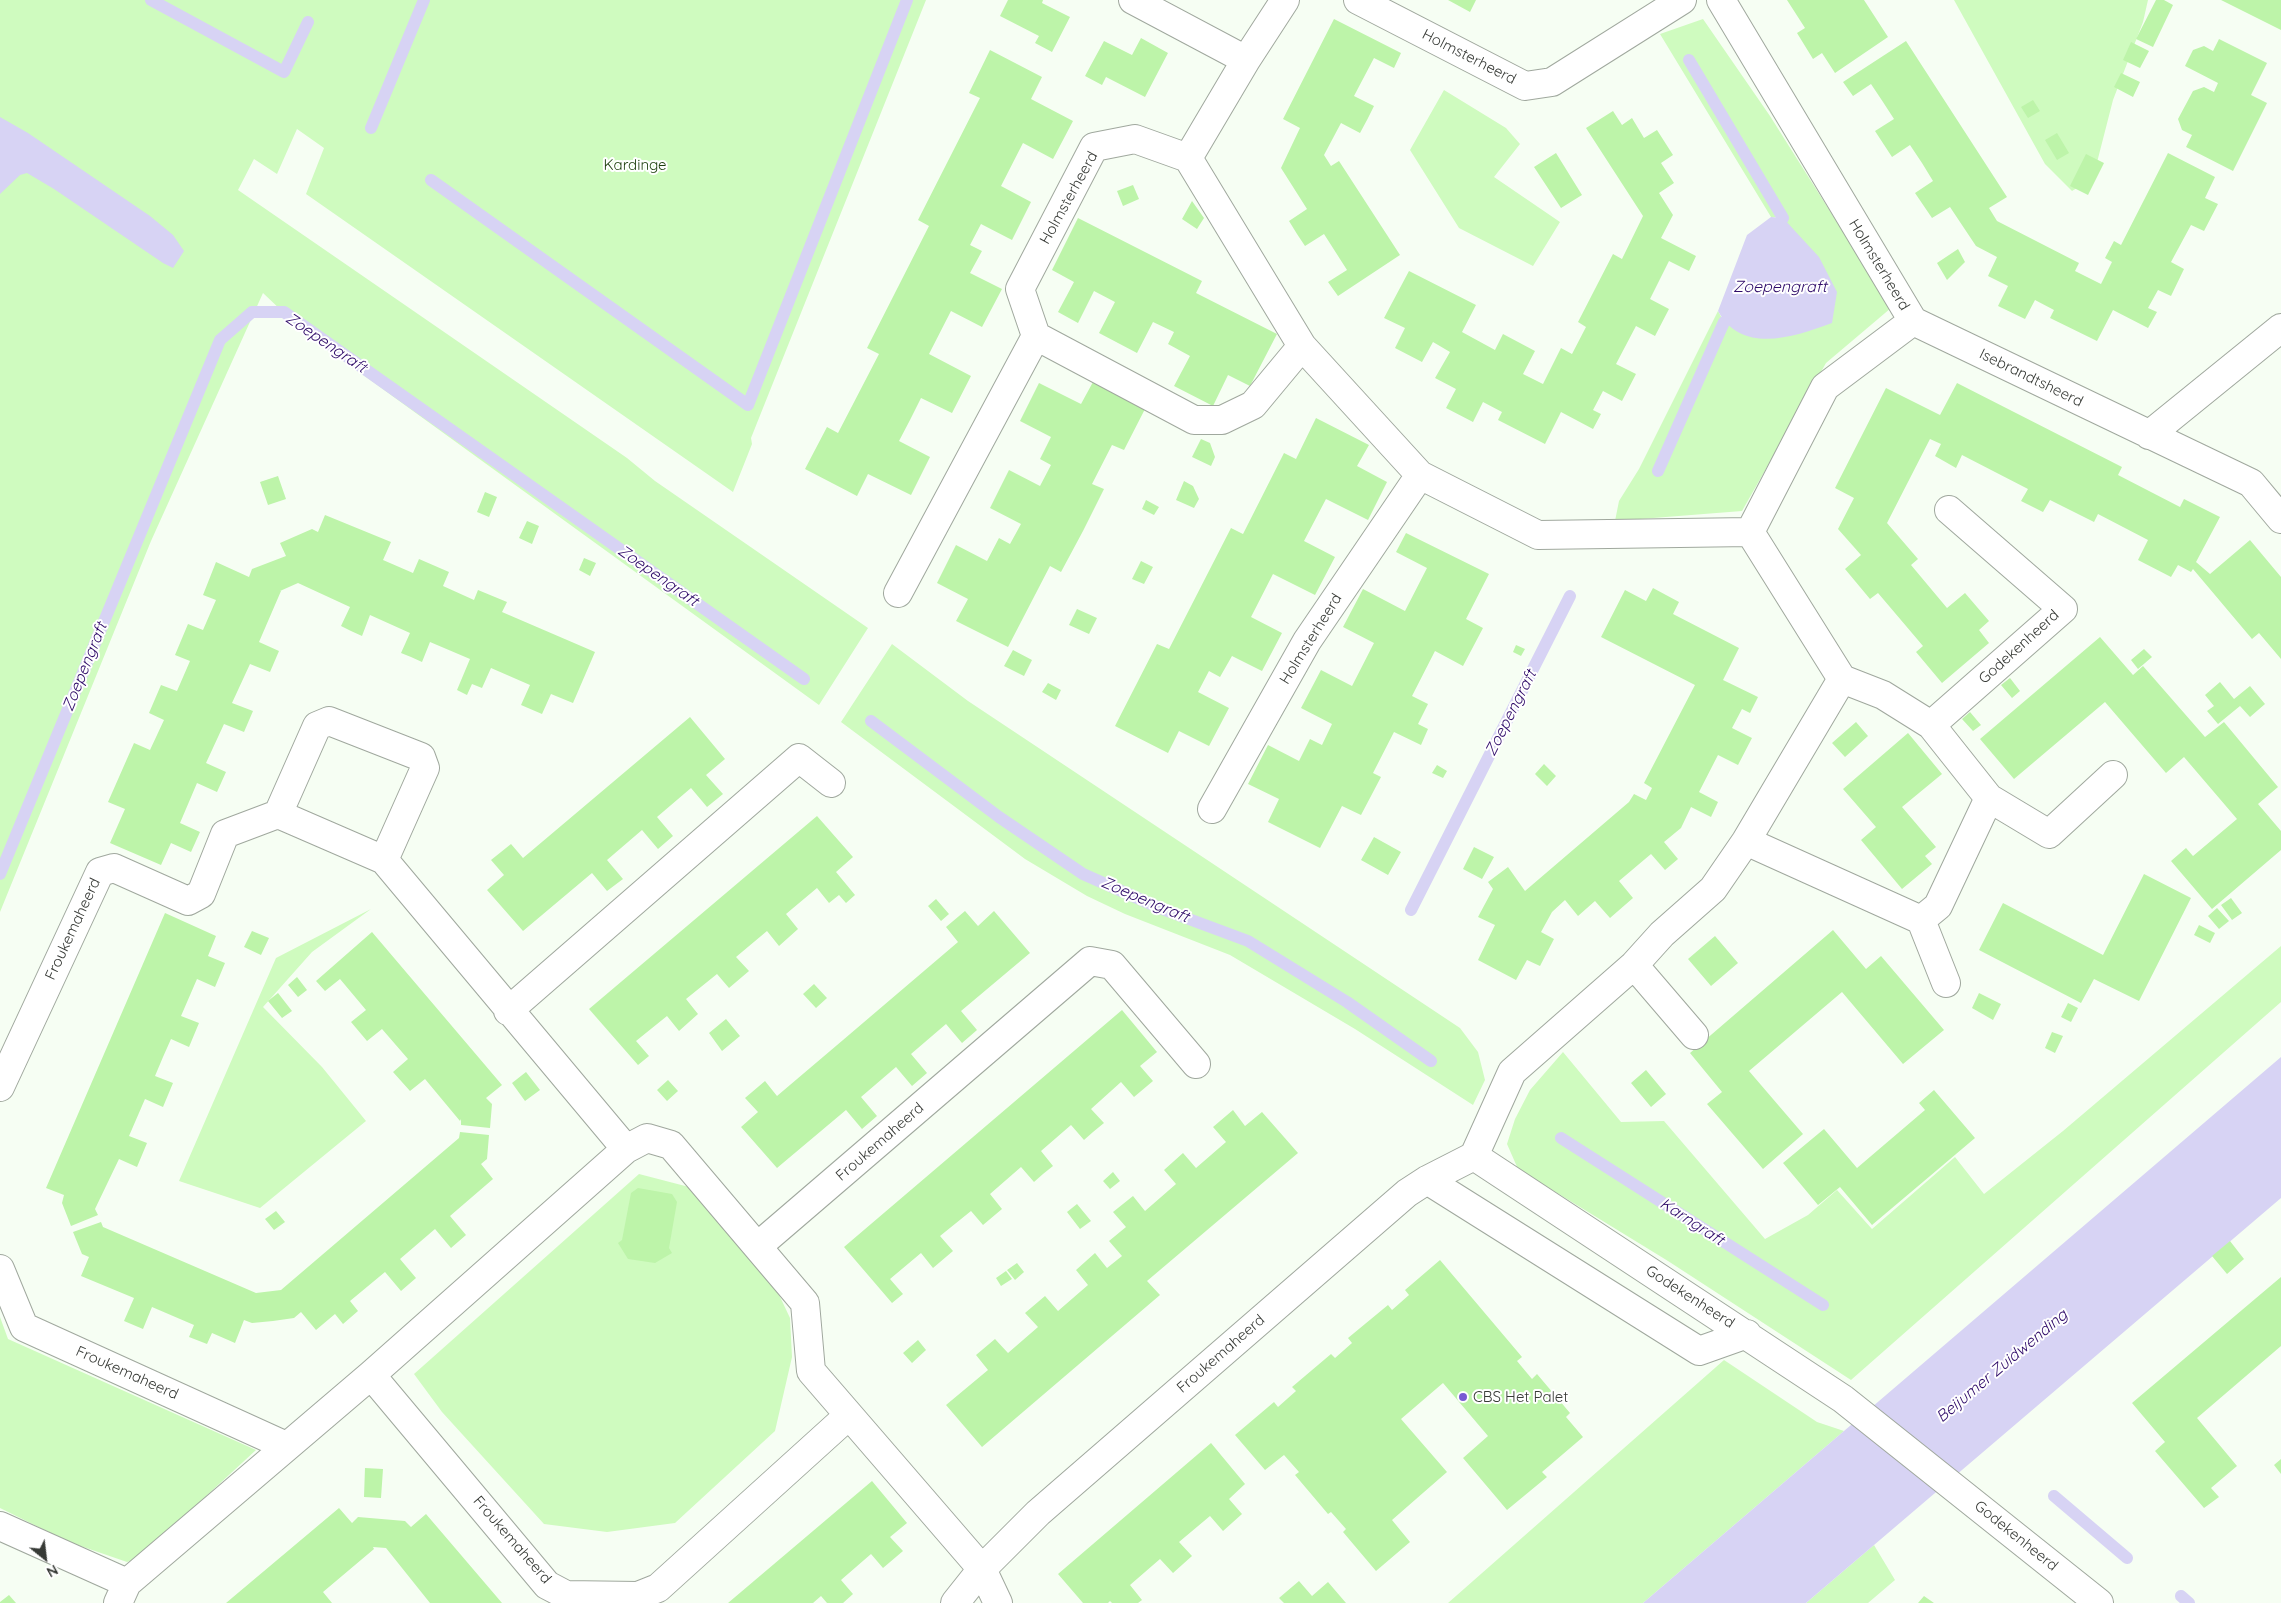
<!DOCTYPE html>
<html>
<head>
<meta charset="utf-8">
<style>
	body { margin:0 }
	#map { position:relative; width:2281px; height:1603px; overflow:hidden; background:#f6fef3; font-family:Quicksand,sans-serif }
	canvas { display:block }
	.north { position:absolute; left:20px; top:1533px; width:50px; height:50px; -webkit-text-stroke:4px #fff; paint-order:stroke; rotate:151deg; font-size:14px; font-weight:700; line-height:20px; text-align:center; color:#373a36 }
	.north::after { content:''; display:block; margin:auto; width:18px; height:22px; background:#373a36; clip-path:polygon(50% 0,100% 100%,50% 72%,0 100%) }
</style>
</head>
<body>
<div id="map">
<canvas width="2281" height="1603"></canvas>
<div class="north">N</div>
</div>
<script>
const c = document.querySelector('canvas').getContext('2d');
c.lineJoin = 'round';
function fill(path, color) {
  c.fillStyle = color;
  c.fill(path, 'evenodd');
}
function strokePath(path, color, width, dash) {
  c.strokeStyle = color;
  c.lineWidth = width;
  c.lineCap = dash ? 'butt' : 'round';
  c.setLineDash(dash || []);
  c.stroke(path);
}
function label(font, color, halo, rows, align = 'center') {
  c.font = font + ' Quicksand,sans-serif';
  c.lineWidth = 4;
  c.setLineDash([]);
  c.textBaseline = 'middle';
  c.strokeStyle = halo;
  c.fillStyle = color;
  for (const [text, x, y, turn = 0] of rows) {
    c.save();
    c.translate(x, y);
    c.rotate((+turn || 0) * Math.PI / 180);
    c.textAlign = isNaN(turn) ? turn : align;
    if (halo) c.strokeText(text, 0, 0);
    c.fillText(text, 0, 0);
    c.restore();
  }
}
fill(new Path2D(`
	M0 0H926L751 438 752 444 733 492 306 194 324 148 297 129 277 174 254 159 238 190 627 458 655 481 868 628 819 705 304 332 263 293 151 541 0 912Z
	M1954 0H2148L2143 22 2113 100 2093 178 2072 191 2045 164Z
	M1703 19 1770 116 1891 308 1826 363 1742 511 1615 521 1619 501 1639 469 1718 311 1724 322 1783 218 1771 217 1660 34Z
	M1444 90 1506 128 1520 144 1494 177 1560 222 1533 266 1459 228 1410 150Z
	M892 644 968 701 1460 1028 1478 1052 1485 1080 1473 1105 1355 1029 1230 955 1125 914 1087 896 1025 859 841 722Z
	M371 909 312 952 263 1007 322 1067 366 1121 260 1208 179 1181 276 958Z
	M2281 946V1002L1851 1380 1668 1261 1518 1169 1507 1144 1515 1119 1530 1090 1563 1052 1621 1122 1664 1121 1765 1239 1808 1215 1837 1190 1872 1229 1955 1157 1984 1194 2063 1131Z
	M639 1174 689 1187 774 1284 790 1318 792 1357 775 1431 675 1523 607 1532 544 1524 442 1412 414 1374Z
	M0 1317 8 1339 256 1450 139 1558 127 1562 69 1542 0 1508Z
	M1724 1360 1817 1422 1844 1431 1643 1603H1448Z
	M1874 1545 1895 1580 1868 1603H1806Z`), '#cffbbf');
fill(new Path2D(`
	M0 117 28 133 150 216 173 235 184 251 173 268 163 263 54 189 27 173 20 175 0 194Z
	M1771 217 1783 218 1819 257 1837 292 1832 323C1794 337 1742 355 1718 311L1747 235Z
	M2281 1057V1198L1806 1603H1643Z`), '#d7d3f4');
strokePath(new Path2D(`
	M151 0 284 72 308 22
	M1689 60 1783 218
	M371 128 424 0
	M431 180 748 405 907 0
	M1658 471 1724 322
	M871 721 999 817 1083 874 1162 909 1248 941 1347 1002 1431 1061
	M0 874 220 340 252 312H284L804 679
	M1411 910 1570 596
	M1561 1138 1823 1305
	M2054 1496 2127 1558
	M2181 1596 2189 1603`), '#d7d3f4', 12);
fill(new Path2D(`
	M1008 0H1043L1042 3 1070 17 1052 52 1035 43 1039 36 1000 16Z
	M1448 0H1476L1470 12Z
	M1787 0H1864L1888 37 1835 73 1822 53 1813 59 1797 33 1805 28Z
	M2156 0H2164L2173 5 2153 47 2136 39Z
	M2221 0H2281V30Z
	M1334 19 1401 53 1394 68 1374 58 1354 96 1374 106 1367 120 1360 133 1341 123 1324 155 1331 166 1339 161 1400 255 1338 296 1328 282 1347 270 1324 234 1305 246 1297 234 1289 221 1307 209 1281 168 1300 128 1283 119Z
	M1141 38 1168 53 1145 97 1106 77 1102 85 1085 76 1104 41 1132 55Z
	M2219 39 2267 63 2251 95 2267 103 2233 171 2186 147 2192 135 2182 130 2178 119 2193 91 2204 87 2214 92 2218 83 2185 66 2193 50 2204 46 2213 51Z
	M1906 41 2007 197 1989 208 1997 221 2079 263 2075 271 2101 284 2112 262 2105 258 2114 241 2121 245 2168 153 2215 177 2205 198 2218 204 2204 231 2191 225 2171 262 2184 269 2171 296 2158 290 2148 308 2157 312 2148 328 2113 310 2097 341 2050 318 2054 310 2035 300 2025 319 1998 306 2008 286 1988 276 1997 257 1976 246 1950 207 1932 218 1915 193 1933 181 1922 163 1910 145 1892 157 1875 131 1894 119 1883 102 1871 84 1853 96 1843 82Z
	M2131 42 2149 51 2140 68 2123 60Z
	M990 50 1042 77 1031 99 1073 121 1053 159 1023 143 1001 186 1031 202 1012 240 981 224 970 245 982 251 970 273 1002 289 982 327 951 311 929 354 971 376 952 413 921 398 910 420 899 441 930 457 911 495 868 474 857 496 805 469 827 427 838 433 879 354 867 348 929 226 918 220 980 98 969 93Z
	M2121 73 2140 82 2133 97 2114 87Z
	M2033 100 2040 111 2028 118 2021 107Z
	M1613 111 1622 125 1632 118 1644 138 1657 130 1673 155 1661 163 1674 183 1659 193 1673 215 1661 238 1696 256 1689 271 1669 261 1650 299 1669 309 1655 336 1636 326 1616 364 1636 374 1622 401 1603 391 1593 410 1601 414 1593 429 1561 412 1545 444 1498 420 1502 412 1483 402 1473 422 1446 408 1456 389 1435 378 1450 352 1433 342 1422 362 1395 348 1405 328 1384 318 1409 271 1476 305 1462 332 1495 350 1503 334 1535 351 1523 374 1543 384 1561 348 1572 354 1586 327 1578 322 1613 254 1622 259 1643 216 1586 128Z
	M2057 133 2069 153 2057 160 2045 140Z
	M1556 153 1582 195 1561 208 1534 167Z
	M2086 154 2104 163 2088 195 2070 186Z
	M1133 185 1139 199 1123 206 1117 191Z
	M1192 201 1204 218 1197 229 1182 219Z
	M1078 218 1202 281 1196 293 1277 334 1250 386 1228 375 1213 406 1174 386 1190 356 1168 344 1174 332 1153 322 1137 353 1099 333 1115 302 1094 291 1078 323 1058 312 1074 282 1052 270Z
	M1958 249 1965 262 1947 280 1937 263Z
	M1093 382 1145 409 1124 450 1112 445 1092 484 1104 489 1083 531 1061 572 1050 566 1008 647 956 621 968 599 937 583 956 545 987 561 999 538 1010 544 1021 524 990 508 1009 470 1040 486 1051 465 1040 459 1051 437 1020 421 1039 383 1081 404Z
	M1957 383 2122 467 2118 475 2180 507 2184 499 2220 517 2196 562 2210 574 2250 540 2281 577V659L2259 633 2252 639 2193 569 2191 572 2178 565 2171 577 2138 560 2148 540 2098 514 2094 522 2050 500 2043 512 2021 501 2028 489 1962 455 1956 468 1935 456 1941 444 1930 439 1887 523 1918 559 1911 565 1947 608 1965 593 1989 621 1979 630 1989 643 1942 683 1916 652 1923 646 1878 593 1870 599 1845 569 1861 555 1838 529 1854 498 1835 488 1886 388 1940 415Z
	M1316 418 1369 445 1357 466 1387 482 1368 520 1326 499 1304 541 1335 557 1315 595 1273 574 1251 617 1282 633 1262 671 1232 656 1220 677 1209 671 1198 692 1229 708 1209 746 1179 731 1168 753 1115 726 1157 644 1169 649 1231 528 1243 534 1284 453 1296 459Z
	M1201 439 1210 443 1215 457 1211 466 1192 457Z
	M278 476 286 499 268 505 260 482Z
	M1184 481 1193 486 1199 499 1194 508 1176 500Z
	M485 492 497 497 489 517 477 512Z
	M1146 500 1159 507 1154 515 1142 509Z
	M325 515 391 542 383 560 413 573 419 559 449 572 443 586 474 600 478 590 507 602 502 612 595 652 573 703 551 694 542 714 521 705 530 685 491 668 482 688 472 684 467 695 457 690 470 659 430 642 422 662 411 657 401 653 410 633 370 615 362 636 351 631 341 626 350 607 298 583 280 591H281L259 642 279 651 270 672 250 664 232 703 253 711 244 732 224 724 206 763 226 772 217 792 197 783 180 823 200 832 191 852 171 843 161 865 110 843 125 809 108 802 134 743 150 750 164 720 149 713 161 685 177 691 190 661 175 655 188 624 203 630 216 600 203 595 216 562 249 577 252 569 286 556 280 543 312 529 318 532Z
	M527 521 539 526 532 544 519 538Z
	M1406 533 1489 574 1466 619 1483 628 1463 666 1435 651 1412 696 1428 704 1418 724 1428 729 1421 745 1394 732 1373 773 1381 777 1361 815 1342 806 1320 848 1268 822 1279 799 1248 784 1268 745 1299 761 1310 739 1322 745 1332 724 1301 708 1321 670 1352 686 1374 643 1343 627 1363 589 1405 611 1427 568 1396 552Z
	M584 558 596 563 590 576 579 570Z
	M1141 561 1153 567 1144 584 1132 579Z
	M1653 588 1679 602 1673 614 1739 648 1723 680 1758 697 1750 713 1742 709 1732 728 1752 738 1738 765 1718 755 1699 792 1718 802 1711 817 1691 807 1681 828 1664 842 1678 859 1665 870 1651 854 1619 881 1633 898 1610 918 1595 901 1578 916 1565 900 1552 912 1541 932 1554 939 1540 966 1527 960 1516 980 1478 960 1495 925 1478 917 1493 889 1488 882 1508 867 1525 891 1629 802 1634 794 1646 800 1652 788 1644 783 1695 685 1601 637 1625 590 1646 601Z
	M1077 609 1097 618 1089 634 1069 625Z
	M2100 637 2133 675 2143 666 2205 737 2224 722 2278 787 2258 804 2281 831V850L2212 909 2171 861 2186 848 2193 856 2237 819 2184 757 2166 773 2105 702 2014 779 1980 739Z
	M1516 645 1525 649 1521 656 1513 652Z
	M2144 649 2152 657 2138 669 2131 660Z
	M1013 650 1032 660 1024 676 1004 666Z
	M2010 678 2020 691 2012 698 2001 685Z
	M2220 682 2234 699 2250 686 2265 704 2250 717 2240 706 2218 724 2207 711 2214 706 2205 695Z
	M1048 683 1061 690 1056 700 1042 692Z
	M1970 712 1981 725 1973 731 1962 719Z
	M690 717 725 759 706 775 723 794 707 807 691 788 657 817 673 836 658 849 642 830 607 860 623 879 607 891 592 873 523 931 487 890 504 875 491 860 511 844 523 858Z
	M1856 722 1868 736 1845 757 1832 743Z
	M1908 733 1942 774 1902 807 1936 847 1925 856 1932 864 1902 889 1861 840 1876 827 1843 789Z
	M1544 764 1556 776 1547 786 1535 774Z
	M1437 765 1447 771 1443 778 1432 773Z
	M817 816 853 857 836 872 855 895 846 903 839 895 829 903 817 888 786 914 798 929 779 946 767 931 736 957 749 971 729 988 717 974 686 999 698 1014 679 1031 667 1016 636 1041 649 1056 638 1065 589 1009Z
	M1374 837 1401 852 1388 875 1361 860Z
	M1474 847 1494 857 1482 879 1463 869Z
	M2144 874 2191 898 2139 1001 2094 979 2081 1003 1979 950 2003 903 2103 955Z
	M2231 898 2242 913 2232 920 2221 905Z
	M936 899 949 914 941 921 928 906Z
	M2217 908 2229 921 2219 929 2208 916Z
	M965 911 978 926 994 911 1030 953 961 1011 977 1030 962 1043 946 1024 911 1054 927 1073 912 1086 896 1067 861 1097 877 1116 862 1129 846 1110 777 1168 741 1127 758 1112 745 1098 765 1081 777 1096 843 1040 958 942 946 927Z
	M165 913 216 936 208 956 225 963 215 987 197 979 181 1016 199 1023 189 1047 171 1039 163 1057 155 1076 173 1083 163 1107 145 1099 129 1136 147 1143 137 1167 119 1159 95 1209 98 1215 71 1226 62 1203 64 1195 46 1188Z
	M2199 925 2215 933 2210 943 2194 935Z
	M1833 930 1866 969 1881 956 1944 1030 1903 1064 1842 992 1749 1071 1803 1134 1763 1169 1707 1104 1722 1092 1690 1053Z
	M252 931 269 938 261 955 244 947Z
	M372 932 502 1085 486 1098 492 1104 490 1128 461 1125V1119L460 1121 425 1079 410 1091 393 1072 408 1059 382 1029 367 1041 351 1022 366 1010 340 979 325 991 316 981Z
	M1715 936 1738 963 1711 986 1688 959Z
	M297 977 307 990 298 997 288 985Z
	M814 984 827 998 816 1008 803 994Z
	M278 993 292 1011 282 1018 268 1001Z
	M1979 993 2001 1004 1993 1020 1972 1008Z
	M2068 1003 2078 1008 2071 1022 2061 1017Z
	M1122 1010 1157 1052 1140 1066 1153 1081 1134 1097 1121 1082 1091 1109 1104 1123 1093 1132 1084 1140 1071 1125 1041 1151 1053 1166 1043 1174 1034 1182 1021 1167 990 1194 1002 1209 983 1225 971 1211 940 1236 953 1251 933 1268 921 1253 890 1279 903 1294 892 1303 844 1247Z
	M726 1019 740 1036 722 1051 709 1033Z
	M2052 1032 2063 1036 2055 1053 2045 1048Z
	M1646 1070 1666 1094 1651 1107 1631 1083Z
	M526 1072 540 1090 525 1101 512 1083Z
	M668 1080 678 1091 667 1101 657 1090Z
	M1934 1090 1975 1138 1872 1225 1840 1187 1818 1205 1783 1163 1824 1129 1857 1168 1925 1110 1919 1103Z
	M1233 1110 1245 1126 1262 1112 1298 1153 1147 1281 1160 1295 982 1447 946 1405 988 1370 976 1355 995 1339 1008 1353 1038 1327 1025 1313 1045 1296 1058 1311 1088 1285 1076 1270 1095 1253 1107 1268 1122 1256 1109 1241 1126 1227 1113 1212 1133 1196 1145 1211 1176 1184 1164 1170 1183 1153 1196 1168 1226 1142 1213 1127Z
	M460 1132 489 1135 487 1159 481 1164 493 1179 450 1216 466 1235 451 1248 435 1229 400 1259 416 1278 401 1291 385 1272 350 1301 358 1311 343 1324 335 1314 316 1330 301 1312 294 1318 273 1321 252 1323 244 1320 235 1343 212 1333 207 1344 189 1337 194 1325 152 1307 143 1329 124 1321 134 1298 81 1276 89 1257 82 1254 73 1232 101 1222 103 1227 256 1293 281 1290 459 1138Z
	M1113 1172 1120 1181 1110 1189 1103 1181Z
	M638 1188 672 1194 677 1202 669 1248 672 1253 655 1263 628 1259 618 1243 622 1240 631 1193Z
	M1077 1204 1091 1221 1080 1229 1067 1212Z
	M276 1211 285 1222 274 1230 265 1219Z
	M2230 1241 2244 1259 2227 1274 2212 1256Z
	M1440 1260 1522 1357 1517 1361 1532 1379 1537 1374 1570 1413 1566 1417 1583 1437 1542 1472 1547 1477 1507 1510 1463 1458 1488 1436 1443 1383 1401 1419 1447 1472 1392 1520 1410 1542 1376 1571 1343 1532 1346 1529 1331 1512 1328 1514 1295 1475 1299 1472 1284 1455 1265 1470 1235 1435 1274 1402 1278 1407 1296 1391 1292 1387 1331 1354 1335 1358 1352 1343 1348 1338 1388 1305 1392 1310 1409 1295 1405 1290Z
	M1017 1263 1024 1272 1015 1280 1007 1270Z
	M1006 1271 1012 1279 1001 1286 996 1278Z
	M2281 1277V1346L2197 1418 2237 1466 2211 1488 2219 1497 2204 1508 2155 1451 2165 1442 2132 1403Z
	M918 1340 926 1350 912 1363 903 1353Z
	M1211 1443 1245 1484 1229 1499 1242 1514 1223 1531 1210 1516 1179 1542 1192 1556 1173 1573 1160 1559 1130 1585 1142 1600 1138 1603H1112L1110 1601 1108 1603H1083L1058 1574Z
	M2281 1459V1474L2274 1465Z
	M365 1468 383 1469 381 1498 364 1497Z
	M872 1481 907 1523 890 1537 903 1551 883 1568 871 1554 841 1580 853 1594 843 1603H827L821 1596 813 1603H728Z
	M339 1508 352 1523 358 1517 405 1521 411 1527 426 1514 502 1603H430L386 1548 373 1547 374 1549 323 1592 332 1603H226Z
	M1299 1581 1312 1596 1328 1582 1346 1603H1284L1279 1598Z
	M9 1595 16 1603H0V1602Z
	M1924 1596 1934 1603H1918Z`), '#bdf4a9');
const minor = new Path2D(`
	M1133 0 1246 60
	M1285 0 1246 60 1188 158 1135 139 1094 147 1020 289 1036 336 1194 420H1222L1253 405 1302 346
	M1358 0 1525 86 1552 82 1682 0
	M1721 0 1913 321 1825 387 1750 532
	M1188 158 1302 346 1420 475 1538 535 1750 532 1842 679 1746 841 1713 889 1662 934 1634 965 1512 1072 1474 1156
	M1913 321 2251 483 2281 519
	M2149 435 2281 328
	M898 593 1036 336
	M1842 679 1883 695 1931 725 1989 798
	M1931 725 2063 609 1949 510
	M1212 809 1307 641 1420 475
	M278 814 384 860 626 1149 647 1138 671 1145 805 1303 811 1371 982 1569 998 1603
	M1746 841 1921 920 1938 906 1989 798 2049 834 2113 775
	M1921 920 1946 983
	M1634 965 1694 1035
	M508 1011 799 758 831 783
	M0 1087 100 872 114 868 188 901 201 894 225 834 278 814 317 726 329 721 421 757 425 768 384 860
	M1474 1156 1843 1399 2099 1603
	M1427 1180 1699 1351 1747 1334
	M758 1246 1090 961 1112 965 1196 1064
	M0 1269 24 1327 286 1446
	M371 1375 547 1585 566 1595 638 1596 658 1588 848 1416
	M0 1526 127 1583
	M118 1603 127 1583 371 1375 626 1149
	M955 1603 982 1569 1038 1513 1407 1193 1427 1180 1474 1156`);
strokePath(minor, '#a0a89e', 30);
strokePath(minor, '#fff', 28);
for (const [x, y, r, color] of [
	[1463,1397,5,"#7859d3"]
]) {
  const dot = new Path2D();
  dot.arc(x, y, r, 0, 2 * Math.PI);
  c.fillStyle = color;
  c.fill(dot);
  strokePath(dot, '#fff', 2);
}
label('15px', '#373a36', '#fff', [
	["Holmsterheerd",1469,57,27],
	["Holmsterheerd",1069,198,-61],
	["Holmsterheerd",1879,265,59],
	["Isebrandtsheerd",2031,378,26],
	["Holmsterheerd",1311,639,-58],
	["Godekenheerd",2019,647,-42],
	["Froukemaheerd",73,929,-65],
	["Froukemaheerd",880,1142,-41],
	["Godekenheerd",1690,1297,33],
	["Froukemaheerd",1221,1354,-41],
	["Froukemaheerd",127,1373,24],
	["Godekenheerd",2016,1536,39],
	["Froukemaheerd",512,1540,49]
]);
label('15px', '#1c3e0c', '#fff', [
	["Kardinge",635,165]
]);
label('15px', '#373a36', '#fff', [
	["CBS Het Palet",1473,1397]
], 'left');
label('italic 16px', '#2f0b69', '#fff', [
	["Zoepengraft",1780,287],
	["Zoepengraft",326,343,34],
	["Zoepengraft",658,576,35],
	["Zoepengraft",85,667,-68],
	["Zoepengraft",1511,713,-63],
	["Zoepengraft",1145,900,23],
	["Karngraft",1692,1222,33],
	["Beijumer Zuidwending",2002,1366,-40]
]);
</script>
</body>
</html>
